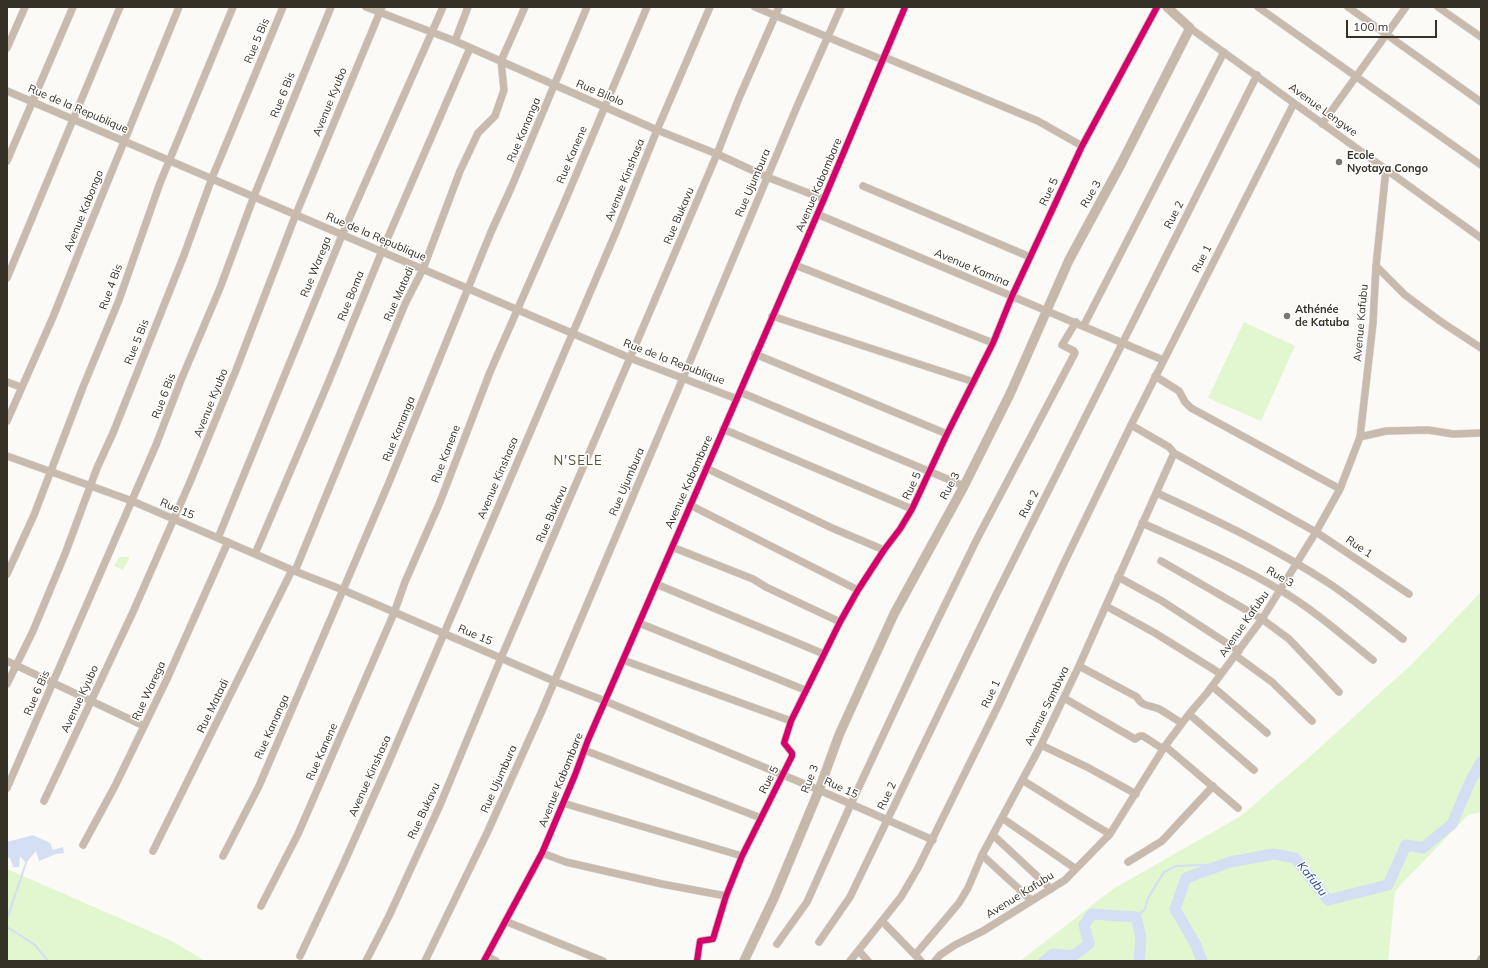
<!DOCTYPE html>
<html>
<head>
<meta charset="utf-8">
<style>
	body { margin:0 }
	#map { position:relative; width:1488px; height:968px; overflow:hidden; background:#fbfaf7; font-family:Mulish,sans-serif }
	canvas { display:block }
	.frame { position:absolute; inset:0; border:8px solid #363126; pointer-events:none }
	.scale { position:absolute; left:1346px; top:20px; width:91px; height:18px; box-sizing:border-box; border:2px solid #363126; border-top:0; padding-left:5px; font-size:12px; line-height:14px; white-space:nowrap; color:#363126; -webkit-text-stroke:3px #fff; paint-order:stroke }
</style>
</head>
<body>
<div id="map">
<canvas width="1488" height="968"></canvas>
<div class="frame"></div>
<div class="scale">100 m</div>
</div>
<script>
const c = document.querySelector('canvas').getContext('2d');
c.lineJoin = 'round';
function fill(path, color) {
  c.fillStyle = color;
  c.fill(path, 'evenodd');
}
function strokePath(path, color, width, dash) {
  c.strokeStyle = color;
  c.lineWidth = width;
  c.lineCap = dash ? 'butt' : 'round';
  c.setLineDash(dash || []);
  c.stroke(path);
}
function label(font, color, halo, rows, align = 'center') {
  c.font = font + ' Mulish,sans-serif';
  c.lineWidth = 3;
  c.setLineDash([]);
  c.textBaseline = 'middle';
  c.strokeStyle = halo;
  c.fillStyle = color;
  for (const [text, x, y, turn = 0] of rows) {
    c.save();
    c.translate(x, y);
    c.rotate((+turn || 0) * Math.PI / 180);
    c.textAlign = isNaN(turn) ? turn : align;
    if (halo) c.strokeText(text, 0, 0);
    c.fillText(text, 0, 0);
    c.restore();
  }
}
fill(new Path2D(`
	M1244 322 1295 346 1261 421 1208 398Z
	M119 557H130L123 570 114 566Z
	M1481 592V812L1468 815 1395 891 1388 961H1020L1113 889 1241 816 1315 752 1412 664Z
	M7 869 172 941 205 961H7Z`), '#e1f7d0');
fill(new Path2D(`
	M33 835 50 843 53 850 63 847 64 853 56 854 39 861 36 851 26 863 20 856 19 867H13L10 858 7 857V842Z`), '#d4dff4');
strokePath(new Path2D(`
	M1136 917 1145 909 1148 898 1164 872 1176 866 1224 864
	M7 919 26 863
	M7 927 35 945 48 961`), '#d4dff4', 2);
strokePath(new Path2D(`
	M1044 961 1053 954 1073 956 1089 944 1084 925 1092 914 1136 917 1141 937 1139 961
	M1202 961 1196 945 1175 909 1186 878 1230 862 1274 854 1295 858 1328 900 1388 885 1406 845 1423 848 1452 824 1470 782 1481 762`), '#d4dff4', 11);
const street = new Path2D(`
	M366 7 455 41 657 130 717 154 767 177 824 199
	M755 7 883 60
	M1258 7 1481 165
	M1348 7 1481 102
	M1438 7 1481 37
	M1190 28 1481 238
	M455 41 468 7
	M7 48 25 7
	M884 57 1038 121 1082 146
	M7 91 630 358 737 399
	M1322 124 1406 7
	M7 161 73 7
	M863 186 1030 257
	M817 214 1163 360
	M795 265 993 343
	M1376 266 1405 295 1440 321 1481 348
	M7 278 120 7
	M772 316 974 382
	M1084 325 1224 52
	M755 354 947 434
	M1155 376 1179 391 1185 402 1191 408 1340 489
	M7 382 21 387
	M740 392 964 486
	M7 421 53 317 83 242 179 7
	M1131 425 1169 447 1174 453 1316 532 1409 594
	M723 429 912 509
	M1360 437 1386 431 1428 430 1453 434 1481 433
	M7 456 91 486 132 501 292 570 343 590 554 681 605 701 819 790 933 840
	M706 468 832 528 884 550
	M1157 493C1216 520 1275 548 1330 584 1355 601 1379 620 1403 639
	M690 505 858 590
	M1142 523C1189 544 1237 564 1280 590 1313 609 1343 636 1373 660
	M218 538 342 235 443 7
	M672 547 753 579 766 587 840 622
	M255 554 328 383 382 251 470 48
	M1161 561 1262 619 1289 639 1339 692
	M295 571 405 304 423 269 460 171 478 133 495 116 504 90 501 61 525 7
	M7 574 34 515 83 387 119 300 160 183 233 7
	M1118 577 1162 601 1239 651
	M656 584 824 654
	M1106 606 1155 633 1221 674
	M639 623 805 690
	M1235 655 1272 682 1312 721
	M623 660 791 721
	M7 661 144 726
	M1079 666 1137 697C1142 707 1150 705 1159 709 1167 713 1174 719 1182 723
	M7 684 33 631 65 554 97 468 113 433 184 255 212 178 283 7
	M1212 686 1267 733
	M1064 698 1135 739 1140 736H1143L1163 749
	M1189 714 1254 770
	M1041 745 1087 767 1136 794
	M1165 746 1238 808
	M584 750 761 818
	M1022 780C1052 798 1080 817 1110 834
	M7 788 156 445 181 380 220 288 254 196 331 7
	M44 801 133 612 190 482 236 370 296 214 382 7
	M563 803 742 856
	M1002 818 1076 869
	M993 835 1051 889
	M83 845 115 786 167 679 228 542
	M153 851 292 570
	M542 853 566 862 662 884 726 896
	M982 855 1031 900
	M223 856 259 786 343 590 390 480 491 232 511 188 587 7
	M1128 862 1162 841 1213 786
	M261 906 298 834 394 613 405 582 440 502 490 372 562 208 647 7
	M505 921 603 961
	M882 921 921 961
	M819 942 850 897 995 597 1257 75
	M777 944 807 902 851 804 920 656 977 539 1075 353 1074 351 1062 345 1076 322
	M859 951 868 961
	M915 955 959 903 968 888 982 855 1041 745 1079 666 1174 453
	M300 956 343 865 388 764 616 232 657 130 710 7
	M487 956 496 961
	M366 961 389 916 440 805 501 658 630 358 717 154 739 98 779 7
	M425 961 487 833 541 713 683 378 798 104 841 7
	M484 961 542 853 575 775 588 740 824 199 905 7
	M697 961 700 941 713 939 726 896 742 856 792 756V753L784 743 791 721 840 622 858 590 884 550 900 529 912 509 947 434 993 343 1012 296 1082 146 1157 7
	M850 961 901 897 918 868 999 704 1064 563 1131 425 1294 103
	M935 961 940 955 955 945 983 931 1065 880 1110 834 1165 746 1189 714 1207 693 1262 619 1316 532 1340 489 1360 437 1373 323 1376 266 1386 169
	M1480 961 1481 959`);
const secondary = new Path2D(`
	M744 961 774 898 819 790 839 735 894 614 964 486 1010 394 1069 260 1121 164 1190 28 1167 7`);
strokePath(street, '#d7d6d2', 8);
strokePath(secondary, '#d7d6d2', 10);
strokePath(street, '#c8bbae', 7);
strokePath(secondary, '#c6b9aa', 9);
strokePath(new Path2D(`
	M484 961 542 853 575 775 588 740 824 199 905 7
	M697 961 700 941 713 939 726 896 742 856 792 756V753L784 743 791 721 840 622 858 590 884 550 900 529 912 509 947 434 993 343 1012 296 1082 146 1157 7`), '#d6006c', 6);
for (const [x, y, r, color] of [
	[1339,162,4,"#7b776f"],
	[1287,316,4,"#7b776f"]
]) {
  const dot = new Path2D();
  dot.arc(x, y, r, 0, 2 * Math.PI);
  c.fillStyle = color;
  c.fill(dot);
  strokePath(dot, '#fff', 1.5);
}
label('11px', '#363126', '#fff', [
	["Rue 5 Bis",257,41,-67],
	["Rue Bilolo",600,93,23],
	["Rue 6 Bis",283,95,-68],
	["Avenue Kyubo",330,102,-68],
	["Rue de la Republique",78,109,23],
	["Avenue Lengwe",1323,110,36],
	["Rue Kananga",524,130,-67],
	["Rue Kanene",572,155,-67],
	["Avenue Kinshasa",625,180,-68],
	["Rue Ujumbura",753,183,-67],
	["Avenue Kabambare",819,185,-67],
	["Rue 5",1049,192,-65],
	["Rue 3",1091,194,-60],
	["Avenue Kabongo",84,211,-68],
	["Rue 2",1174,215,-63],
	["Rue Bukavu",679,216,-67],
	["Rue de la Republique",376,237,23],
	["Rue 1",1202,259,-63],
	["Rue Warega",316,267,-68],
	["Avenue Kamina",972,268,23],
	["Rue 4 Bis",111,287,-70],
	["Rue Matadi",399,294,-66],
	["Rue Boma",351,296,-68],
	["Avenue Kafubu",1361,323,-85],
	["Rue 5 Bis",137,342,-68],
	["Rue de la Republique",674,362,21],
	["Rue 6 Bis",164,396,-69],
	["Avenue Kyubo",211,403,-68],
	["Rue Kananga",399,429,-68],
	["Rue Kanene",446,454,-69],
	["Avenue Kinshasa",498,478,-67],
	["Rue Ujumbura",627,482,-67],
	["Avenue Kabambare",689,482,-66],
	["Rue 5",912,486,-65],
	["Rue 3",950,486,-62],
	["Rue 2",1029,504,-63],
	["Rue 15",177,509,23],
	["Rue Bukavu",552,514,-66],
	["Rue 1",1359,547,34],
	["Rue 3",1280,577,30],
	["Avenue Kafubu",1244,624,-55],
	["Rue 15",475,635,23],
	["Rue Warega",149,691,-65],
	["Rue 6 Bis",37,693,-66],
	["Rue 1",991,694,-65],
	["Avenue Kyubo",80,699,-65],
	["Rue Matadi",213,706,-64],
	["Avenue Sambwa",1047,706,-64],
	["Rue Kananga",272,727,-66],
	["Rue Kanene",322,752,-66],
	["Avenue Kinshasa",370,776,-66],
	["Rue Ujumbura",499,779,-66],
	["Rue 3",810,779,-69],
	["Avenue Kabambare",561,780,-68],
	["Rue 5",769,780,-63],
	["Rue 15",841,788,24],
	["Rue 2",887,796,-65],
	["Rue Bukavu",424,811,-65],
	["Avenue Kafubu",1020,895,-32]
]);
label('bold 11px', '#363126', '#fff', [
	["Ecole",1347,156],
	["Nyotaya Congo",1347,169],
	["Athénée",1295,310],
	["de Katuba",1295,323]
], 'left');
label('italic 12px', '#24479b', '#fff', [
	["Kafubu",1312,879,52]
]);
c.letterSpacing = '1px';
label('13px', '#5b5138', '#fff', [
	["N'SELE",578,461]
]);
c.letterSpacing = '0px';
</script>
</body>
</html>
